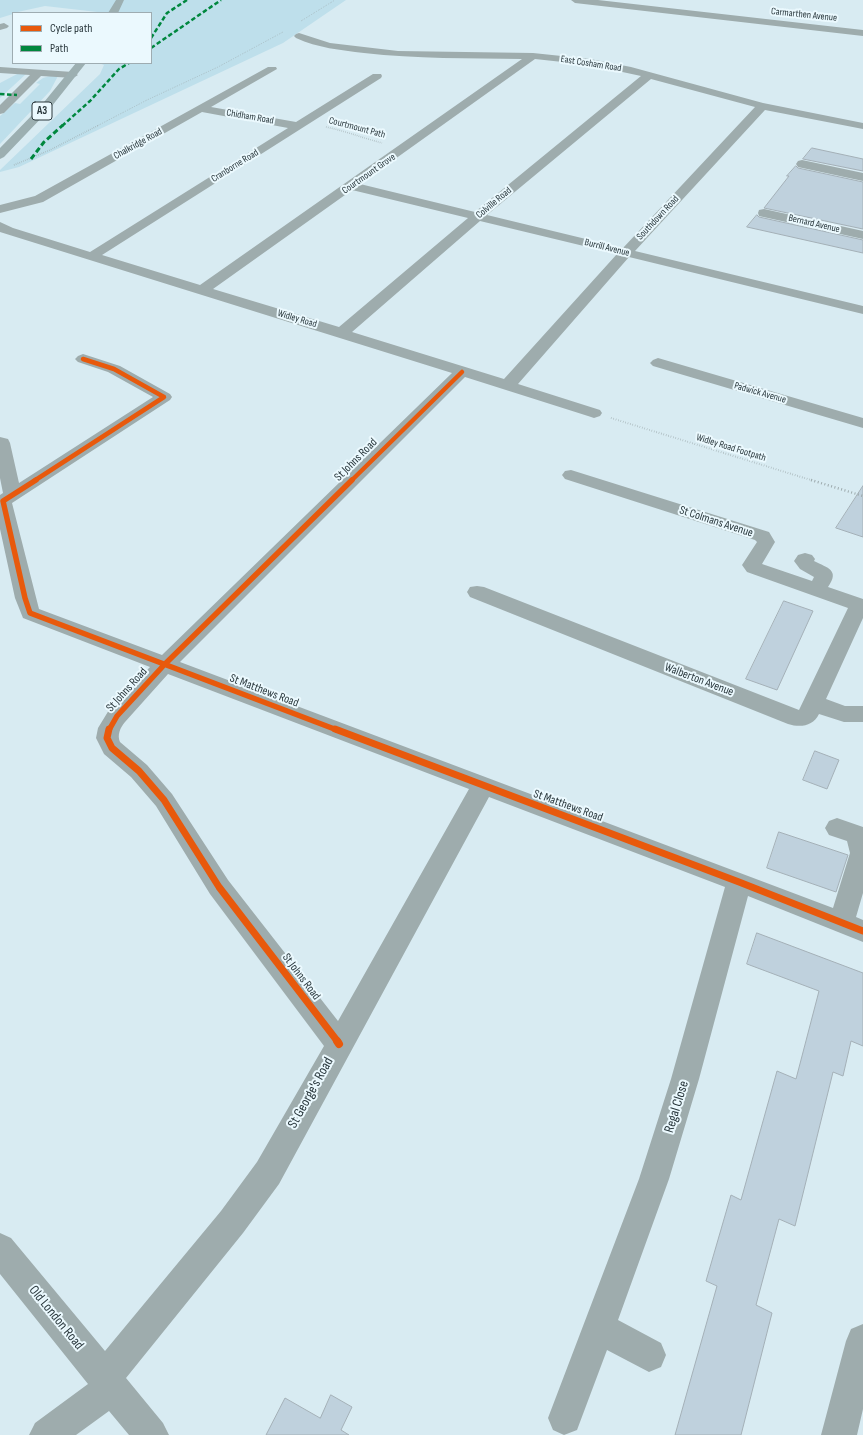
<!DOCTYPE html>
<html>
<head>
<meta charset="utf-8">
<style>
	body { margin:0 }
	#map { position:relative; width:863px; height:1435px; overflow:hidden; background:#d8ebf2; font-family:"Sofia Sans Condensed",sans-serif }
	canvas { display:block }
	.legend { position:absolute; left:12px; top:12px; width:140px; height:52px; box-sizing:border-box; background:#ebf9fe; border:1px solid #9eacb1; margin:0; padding:5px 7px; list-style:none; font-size:12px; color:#2a383d }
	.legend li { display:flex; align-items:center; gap:8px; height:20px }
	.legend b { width:20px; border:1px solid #9eacb1 }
</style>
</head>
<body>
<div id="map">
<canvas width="863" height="1435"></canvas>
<ul class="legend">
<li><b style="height:5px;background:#e8590c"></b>Cycle path</li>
<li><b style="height:5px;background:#00873e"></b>Path</li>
</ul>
</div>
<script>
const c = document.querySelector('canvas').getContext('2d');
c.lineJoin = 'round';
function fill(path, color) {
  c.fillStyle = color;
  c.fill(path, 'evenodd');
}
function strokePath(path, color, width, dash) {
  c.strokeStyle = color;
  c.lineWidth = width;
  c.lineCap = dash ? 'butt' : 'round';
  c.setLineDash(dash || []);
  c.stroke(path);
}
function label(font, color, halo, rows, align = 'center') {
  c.font = font + ' "Sofia Sans Condensed",sans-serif';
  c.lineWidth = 4;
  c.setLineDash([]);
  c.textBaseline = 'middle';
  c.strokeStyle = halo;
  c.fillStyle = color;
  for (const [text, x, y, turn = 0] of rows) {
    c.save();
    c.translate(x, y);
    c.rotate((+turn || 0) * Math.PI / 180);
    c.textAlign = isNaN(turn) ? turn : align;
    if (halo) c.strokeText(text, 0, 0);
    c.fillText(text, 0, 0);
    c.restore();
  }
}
fill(new Path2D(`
	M0 0H346L283 43 19 167 0 172V170L100 74 104 65 99 63H151V13H106L45 6 13 13V14L0 18Z
	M19 73 26 74 0 98V83Z
	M50 76H58L50 91 0 144V116L15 103 20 104 40 84 36 83 43 78Z`), '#bedfeb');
const building = new Path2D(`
	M812 148 863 159V171L803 159Z
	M796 166 798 168 863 182V229L764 208 789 176H787Z
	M757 215 759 217 863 240V253L747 227Z
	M863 486V537L836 528Z
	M784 601 813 611 777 690 746 679Z
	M815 751 839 760 827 789 803 780Z
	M779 832 848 855 836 892 767 868Z
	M757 933 863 973V1046L851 1041 843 1076 833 1072 795 1226 779 1219 756 1305 772 1313 741 1435H675L717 1286 706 1281 731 1195 741 1200 777 1071 796 1079 819 991 747 964Z
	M331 1395 352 1407 341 1430 349 1435H266L285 1398 320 1418Z`);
fill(building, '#bfd1dd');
strokePath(building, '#a4b0b7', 1);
strokePath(new Path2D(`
	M301 21 335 0
	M97 126 147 100 218 67 283 32`), '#9daaad', 1, [0.5, 1.5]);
strokePath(new Path2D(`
	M326 127C345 131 363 138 382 143
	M14 165 50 150 99 125`), '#9daaad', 1.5, [0.5, 1.5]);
strokePath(new Path2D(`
	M611 418 814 481`), '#9daaad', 2, [0.5, 2]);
strokePath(new Path2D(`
	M811 480 863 496`), '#9daaad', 2.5, [1, 2.5]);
fill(new Path2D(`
	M571 0H598L863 30V36L575 3Z
	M4 23 9 26 7 28 0 30V24Z
	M299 33 330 43 398 51 533 53 590 59 631 67 763 103 863 123V129L765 110 635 251 863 306V314L629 257 518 384 600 410 602 413 600 416 594 418 588 416 465 377 180 662 833 908 850 853 847 841 829 835 825 828 829 821 837 818 863 827V893L856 917 863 920V942L748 896 699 1079 669 1179 618 1320 661 1343 666 1355 661 1367 649 1372 607 1350 577 1430 564 1435 553 1430 548 1418 639 1179 671 1079 725 887 489 797 279 1184 243 1233 126 1378 163 1423 169 1435H129L109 1411 76 1435H29L35 1423 88 1384 0 1274V1233L11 1238 105 1351 221 1211 257 1162 324 1046 210 894 156 806 131 777 104 754 96 738 98 728 109 710 150 667 23 618 15 598 0 529V495L3 493 0 478V437L8 439 10 443 19 483 153 397 108 372 78 362 75 359 78 356 83 354 120 366 170 394 172 397 170 400 12 503 39 609 162 655 452 373 0 232V222L13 228 90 252 288 128 202 112 43 202 0 213V205L35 196 268 67H276L277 69 211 107 296 122 373 74H381L382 76 381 78 102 255 200 285 522 59C470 58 416 59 364 53 340 50 318 48 296 38L294 36 296 34ZM535 59 590 65 641 76 475 212 360 184ZM651 79 755 107 623 248 487 215ZM352 190 468 218 339 327 213 289ZM480 221 617 254 504 379 352 332ZM168 674 469 789 338 1021 228 880 172 794 147 765 120 742C117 735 120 728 125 722Z
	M0 67 73 72 78 75 73 78 41 76 4 113 0 114V105L30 75 0 73Z
	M802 160 863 173V181L798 167 796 164 798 161Z
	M764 209 863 231V239L759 216 758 213 759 210Z
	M658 358 863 418V428L653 366 650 363 653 360Z
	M571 470 769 532 775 542 762 564 812 581 814 577 800 569 794 561 798 555 805 553 812 555 815 559 814 561C828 568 840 570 828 587L863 599V618L826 699 845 706H863V722H844L819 714C813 726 801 728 788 724L470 597 467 592 470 587 477 586 484 587 799 710 848 608 747 572 742 565 757 542 755 540 565 479 562 475 565 471Z
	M863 1324V1409L857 1435H821L846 1341 851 1329Z`), '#9eacad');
fill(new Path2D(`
	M116 0H124L118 13H108Z
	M76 63H86L48 111 4 157 0 159V148L40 107Z`), '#9cafb1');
strokePath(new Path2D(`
	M151 38 167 13 187 0
	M151 48 221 0
	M0 94 17 95
	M62 126 90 101 119 69 129 63`), '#00873e', 2.5, [4.5, 2.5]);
strokePath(new Path2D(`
	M31 159 44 142 63 125`), '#00873e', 3, [5.5, 3]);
strokePath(new Path2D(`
	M34 481 164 397 114 369 83 359
	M351 481 462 372`), '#e8590c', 4.5);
strokePath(new Path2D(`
	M36 480 3 501 25 598 30 613 337 730
	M109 730 117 716 164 665 352 480`), '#e8590c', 5.5);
strokePath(new Path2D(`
	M109 729 107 738 112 748 139 771 164 800 219 887 338 1042
	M335 729 739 882 863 931`), '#e8590c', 7);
strokePath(new Path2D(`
	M337 1041 339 1044`), '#e8590c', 8);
label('10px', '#2a383d', '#ebf9fe', [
	["Carmarthen Avenue",804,15,6],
	["East Cosham Road",591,64,9],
	["Chidham Road",250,117,10],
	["Courtmount Path",357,128,15],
	["Chalkridge Road",138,144,-29],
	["Cranborne Road",235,166,-32],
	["Courtmount Grove",369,174,-35],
	["Colville Road",494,203,-40],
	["Southdown Road",658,218,-47],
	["Bernard Avenue",814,224,13],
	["Burrill Avenue",607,248,14],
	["Widley Road",297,319,17],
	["Padwick Avenue",760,393,16],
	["Widley Road Footpath",731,448,17]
]);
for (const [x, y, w] of [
	[42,111,20]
]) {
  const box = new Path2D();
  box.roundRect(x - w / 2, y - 9, w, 18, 3);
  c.fillStyle = '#ebf9fe';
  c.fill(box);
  strokePath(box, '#2a383d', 1);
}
label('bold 11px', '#2a383d', null, [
	["A3",42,111]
]);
label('12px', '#2a383d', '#ebf9fe', [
	["St Johns Road",356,460,-45],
	["St Colmans Avenue",716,522,18],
	["Walberton Avenue",699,680,21],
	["St Johns Road",127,690,-48],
	["St Matthews Road",264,691,21],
	["St Matthews Road",568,806,20],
	["St Johns Road",301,977,53]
]);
label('14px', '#2a383d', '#ebf9fe', [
	["St George's Road",311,1093,-61],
	["Regal Close",677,1107,-73],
	["Old London Road",56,1318,51]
]);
</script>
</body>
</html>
